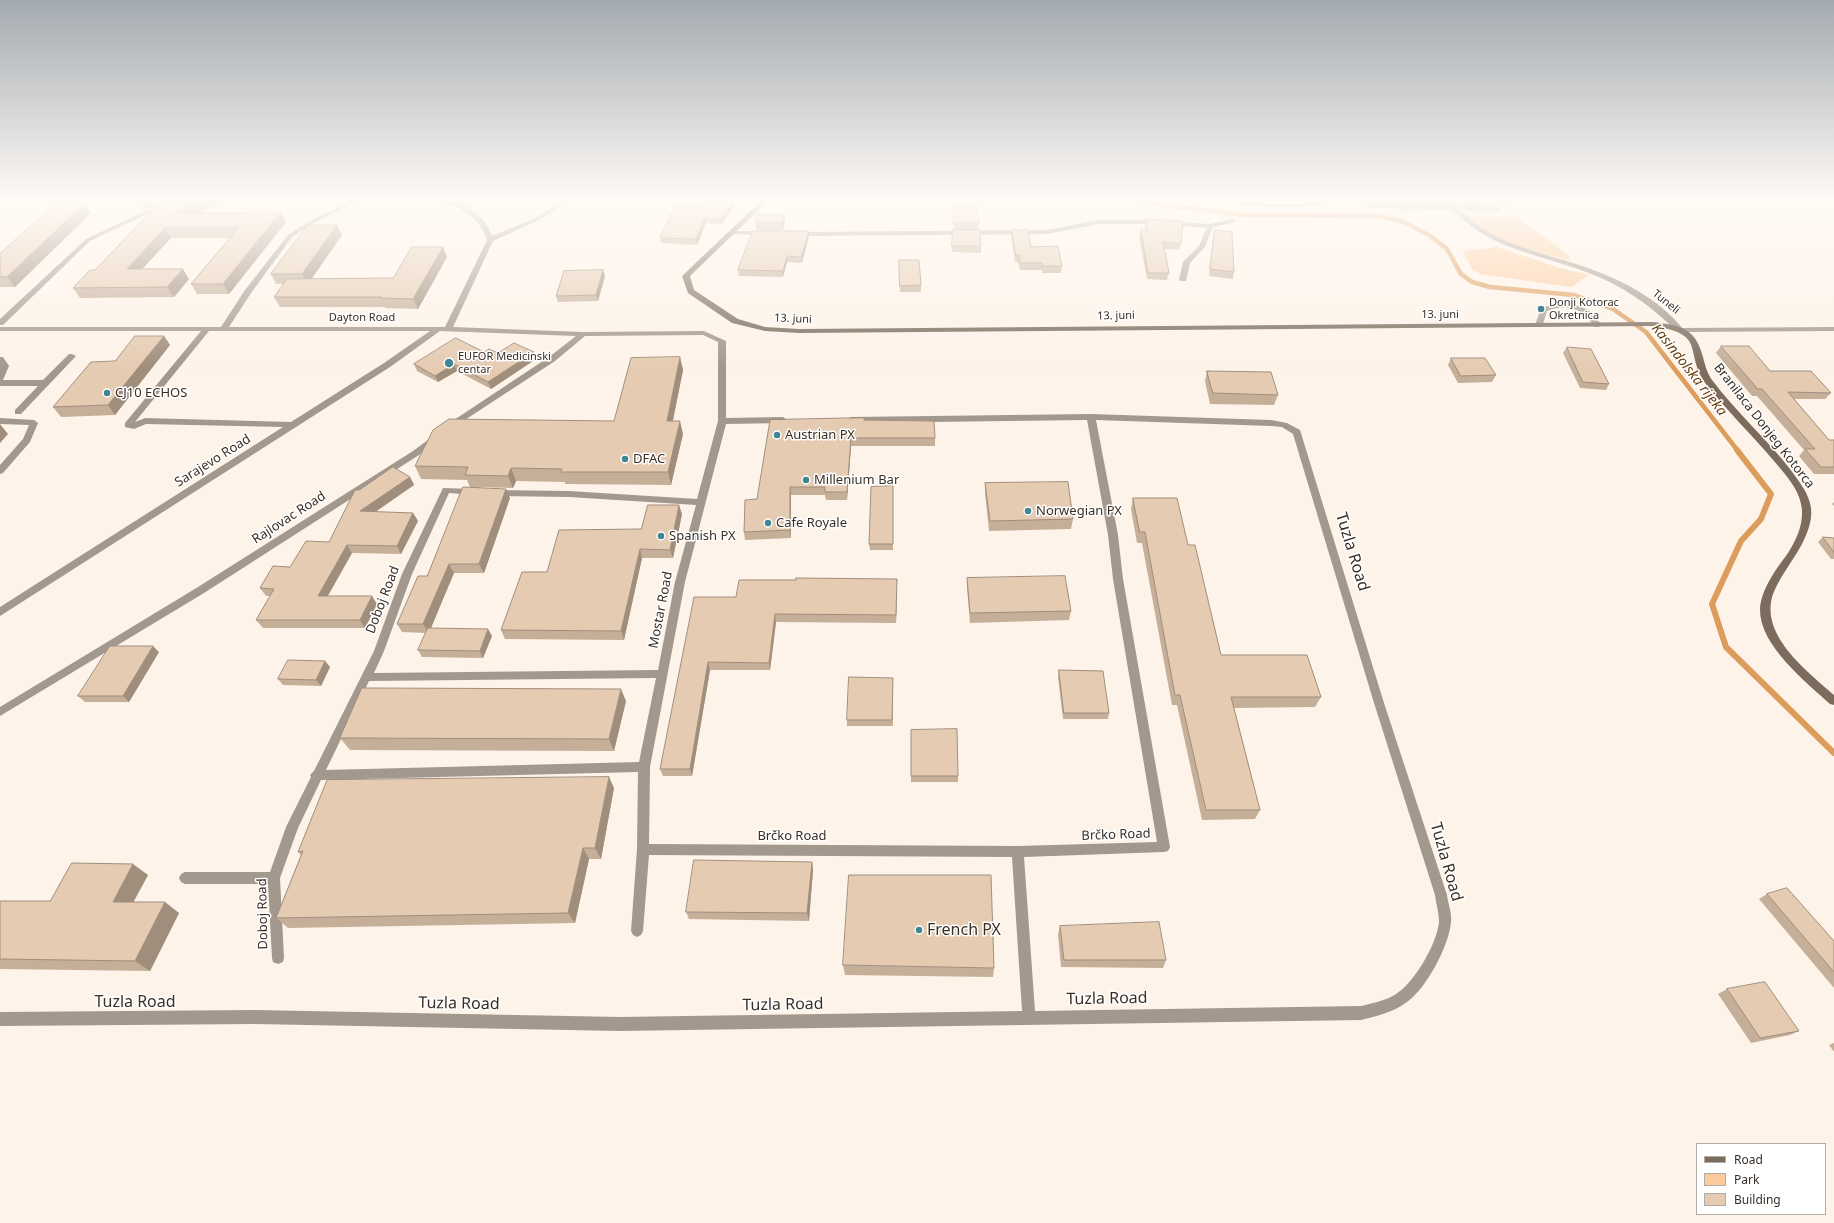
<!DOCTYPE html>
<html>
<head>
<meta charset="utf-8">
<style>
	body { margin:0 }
	#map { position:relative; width:1834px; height:1223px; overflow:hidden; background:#fef3e9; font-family:"Noto Sans",sans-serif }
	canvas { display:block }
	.legend { position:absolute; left:1696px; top:1143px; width:130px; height:72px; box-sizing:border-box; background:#fff; border:1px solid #b0aca8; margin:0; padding:5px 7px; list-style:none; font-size:12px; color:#3a2f26 }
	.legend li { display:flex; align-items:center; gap:8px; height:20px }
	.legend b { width:20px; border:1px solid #b0aca8 }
</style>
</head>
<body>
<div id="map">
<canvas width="1834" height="1223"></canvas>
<ul class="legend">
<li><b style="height:5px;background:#7c6c5d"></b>Road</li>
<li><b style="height:11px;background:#fbcb9e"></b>Park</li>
<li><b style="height:11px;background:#e5cbb2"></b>Building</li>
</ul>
</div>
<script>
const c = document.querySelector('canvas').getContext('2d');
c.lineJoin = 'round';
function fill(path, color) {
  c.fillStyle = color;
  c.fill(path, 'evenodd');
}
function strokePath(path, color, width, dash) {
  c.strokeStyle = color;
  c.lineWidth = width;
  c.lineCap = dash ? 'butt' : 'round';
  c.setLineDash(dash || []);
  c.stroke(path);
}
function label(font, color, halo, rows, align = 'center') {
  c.font = font + ' "Noto Sans",sans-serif';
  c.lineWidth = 3;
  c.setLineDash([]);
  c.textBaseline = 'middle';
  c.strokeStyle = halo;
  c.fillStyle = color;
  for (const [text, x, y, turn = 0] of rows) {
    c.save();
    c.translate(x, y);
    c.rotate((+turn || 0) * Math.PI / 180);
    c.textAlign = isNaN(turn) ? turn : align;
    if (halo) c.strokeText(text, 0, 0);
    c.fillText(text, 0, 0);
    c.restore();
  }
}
fill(new Path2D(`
	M1513 215 1550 241 1568 255 1571 260C1552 258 1506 243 1489 233 1481 229 1474 222 1467 216 1482 216 1499 220 1513 215Z
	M1497 247 1560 268 1589 275 1571 287 1480 274 1472 269 1463 251Z`), '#fbcb9e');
strokePath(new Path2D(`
	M1126 198 1161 205 1244 215 1378 216 1402 221 1429 235 1447 249 1461 274 1472 282 1490 287 1574 295 1613 309 1646 332 1738 451`), '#dc9c5b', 4.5);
strokePath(new Path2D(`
	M1737 450 1771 494 1761 519 1741 541 1712 604 1726 647 1834 753`), '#dc9c5b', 6);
fill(new Path2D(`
	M172 198H181L90 241 3 325H0V319L86 239Z
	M357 198H365L312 224 292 237 251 293 229 327H445L487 240C481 223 471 214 454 206 448 204 442 202 437 198 460 198 485 214 492 236L535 218 568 198H576L539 220 493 241 453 327 583 332 704 331 726 341V418L783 417 787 420 783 423 726 424 685 582 650 767 649 844 1018 846 1157 842 1113 579 1108 535 1087 420 851 423 847 420 851 417 1091 414 1271 420 1287 423 1300 430 1384 703 1447 895C1448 904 1452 913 1451 922 1449 946 1426 989 1407 1002 1394 1012 1377 1016 1361 1020L620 1031 255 1024 0 1026V1012L255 1010 620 1017 1022 1011 1012 857 649 855 643 931 641 935 637 937 633 935 631 931 637 849 638 772 321 780 298 828 280 878 284 958 283 962 278 964 273 962 272 958 268 884H185L181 882 179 878 181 874 185 872H270L286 827 311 777 310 775 314 771 374 651 402 574 443 488 474 489 479 492 474 495 449 493 412 574 384 651 374 673 658 670 675 582 696 505 569 497 495 496 490 493 495 490 569 491 697 499 718 421V342L703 335 585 336 555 361 451 429 447 426 448 424 549 357 576 336 440 331 390 367 0 616V607L283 427 146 424 134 429 125 427V423L201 331H0V327H221L245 290 288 235 308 222ZM209 331H430L384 363 291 422 145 418 135 422ZM1096 420 1271 426 1282 427 1293 434 1374 703 1435 895C1436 904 1439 913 1439 922 1437 944 1414 983 1396 994 1385 1001 1373 1003 1361 1006L1035 1011 1024 857 1164 852 1168 851 1170 847 1123 579 1118 535ZM656 678 639 762 326 770 369 681Z
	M1208 225 1213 226 1205 247 1190 263 1186 281H1180L1179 279 1183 262 1199 246Z
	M1558 303C1577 303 1592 308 1601 325L1600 327H1594C1584 309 1567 303 1547 311L1542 327H1536L1535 325 1541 308Z
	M1834 327V331L1680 332 1676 330 1680 328Z
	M69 354H72L76 356 21 414H15V410L38 386H0V357H3L9 366 3 380H43Z
	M0 418 34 420 38 423 30 442 3 473 0 474V465L23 439 29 425 0 424Z
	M436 434 440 437 439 439 419 455 204 593 0 716V707L198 587 413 451Z`), '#a3988e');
fill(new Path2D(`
	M1328 198H1336C1321 212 1262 206 1241 206L1238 204 1241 202C1260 202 1313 208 1328 198Z
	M1442 198H1449C1461 210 1473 223 1488 232 1516 248 1549 255 1579 265 1617 277 1659 298 1684 330L1683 332H1677C1652 306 1623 286 1589 273 1531 251 1484 250 1442 198Z
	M1233 219 1235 220V222L1210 228 1153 224H1099L1047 234 797 236 794 234 797 232 1047 230 1099 220H1153L1210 224Z
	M731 231H765L768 233 765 235 729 234 728 233Z`), '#a3988e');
fill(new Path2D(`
	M764 198H771L690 276 694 290 738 319 765 327 799 329 1654 322C1682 326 1695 328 1703 357 1705 365 1707 373 1712 380 1736 412 1766 438 1790 469 1798 480 1807 491 1810 503 1814 517 1808 532 1802 544 1793 561 1780 576 1773 594 1759 635 1807 671 1834 695V705L1830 704C1806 682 1759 645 1760 609 1761 589 1777 568 1788 553 1797 539 1805 521 1801 504 1798 488 1785 474 1774 461 1752 435 1727 411 1706 384 1683 351 1708 335 1654 326L799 333 765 331 732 323 688 293 682 276Z`), '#7c6c5d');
fill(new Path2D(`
	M129 198H232L200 212H281L286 222 229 294H197L191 284 230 238H171L142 269 189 279 174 297 80 298 73 288 95 270 152 210 150 207 146 209 130 200Z
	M1341 198H1448L1454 204 1451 210 1400 211 1398 208H1369L1365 201 1343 200Z
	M1451 198H1512L1510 203H1501L1502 206 1500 212 1464 211Z
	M85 203 91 213 15 287H0V254Z
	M735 205 721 225 706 223 697 245 661 243 660 238 703 206Z
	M953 208 979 223V230H953Z
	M784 215 785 221 783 230H756L755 223Z
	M1146 219 1181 244 1179 250 1164 249 1169 273 1167 280 1147 279 1139 236 1141 229 1145 230V226Z
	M953 230 981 246V253L952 252Z
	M1012 230 1031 247 1062 266 1061 273H1042V270H1020L1018 262H1015L1011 236Z
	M1215 230 1234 272 1233 279 1209 276 1213 236Z
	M342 235 311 279 393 278 447 257 418 309 385 308V307H280L274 297 284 284H276L271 274Z
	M809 236 802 263 787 262 783 277 739 276 738 270Z
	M899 260 921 285V292H900Z
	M603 270 605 276 598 301 558 302 556 296Z
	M164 336 170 345 115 415 61 417 53 407 115 361Z
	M1721 346 1770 371 1831 393 1825 399H1794L1829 440H1834V474H1814L1799 456 1804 450 1757 396H1752L1716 353Z
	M1567 347 1609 384 1606 390 1580 388 1563 353Z
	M484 352 536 359 491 389 457 371 438 382 417 371 414 364Z
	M680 357 683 370 673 421 683 434 671 485 565 484V482L516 481 513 488 478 487 510 498 484 573H454L430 628 492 636 483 658 422 657 418 650 426 633 402 632 397 624 427 576 470 487 467 480 421 479 415 466 614 421Z
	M1451 358 1496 375 1492 382 1458 383 1448 365Z
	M1207 371 1278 395 1274 405 1210 404 1205 381Z
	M864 420 935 438V446H851L847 500H826L825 495H791V538L745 540 744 532 757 499Z
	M410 477 414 485 375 512 413 513 418 521 401 554 352 553 328 596 377 604 365 628H263L256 620 270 596H266L260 588 290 567 329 542 359 490Z
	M985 483 1073 519 1071 529 989 531 985 493Z
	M893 486V550H870L869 544Z
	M1133 498 1188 545 1221 655 1321 697 1315 707 1234 708 1260 810 1255 819 1202 820 1177 705H1172L1142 543H1137L1131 509Z
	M1834 502V506L1832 504Z
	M682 514 673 558H642L624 640 505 639 501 630 547 572Z
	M1823 537 1834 538V559H1831L1818 542Z
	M967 578 1071 611 1069 620 970 623 967 588Z
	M897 579 896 623 776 622 770 670H710L692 776H663L660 769 736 597Z
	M159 652 129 702H85L78 696Z
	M325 661 330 667 321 686 283 685 278 679Z
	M1059 670 1109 713 1108 719H1063L1058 677Z
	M893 684V726H847V720Z
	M626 701 614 751 350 750 340 738Z
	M911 730 958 776V782H911Z
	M614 788 601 859H589L575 923 288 928 276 918 301 855 298 852Z
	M812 862 813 870 809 921 689 919 686 912Z
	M148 875 133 902 179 913 150 971 0 969V901H50Z
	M1767 894 1834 941V988L1759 899Z
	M1060 926 1166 960 1163 968 1061 967 1058 934Z
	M843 965 994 968 993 977 845 975Z
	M1727 989 1799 1031 1790 1035 1751 1043 1718 994Z
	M1834 1043V1052L1829 1045Z`), '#c5af99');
fill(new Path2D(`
	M142 198H168L148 203 150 207 146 209 141 199Z
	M205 198H232L178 222 173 213Z
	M734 200 735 205 721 225 720 220Z
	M85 203 91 213 15 287 7 277Z
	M281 212 286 222 229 294 223 284Z
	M784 215 785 221 783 230 782 223Z
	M705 218 706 223 697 245 696 239Z
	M337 225 342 235 308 284 302 274Z
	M165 228 171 238 133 279 127 269Z
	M809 231V236L802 263 801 257Z
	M443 247 447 257 418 309 413 299Z
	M787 256V262L783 277V271Z
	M183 269 189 279 174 297 167 287Z
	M603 270 605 276 598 301 596 295Z
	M164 336 170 345 115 415 108 405Z
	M534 352 536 359 491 389 488 382Z
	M680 357 683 370 670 434 667 421Z
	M454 364 457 371 438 382 435 376Z
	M680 421 683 434 671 485 668 472Z
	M0 424 8 434 0 443Z
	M851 438V446L847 500V492Z
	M511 468 516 481 513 488 508 476Z
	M410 477 414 485 365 519 360 511Z
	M790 487 791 495V538L790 530Z
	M506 489 510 498 484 573 479 564Z
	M679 505 682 514 673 558 670 550Z
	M413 513 418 521 401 554 397 546Z
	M347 545 352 553 323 604 318 596Z
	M640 549 642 558 624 640 621 631Z
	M449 564 454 573 429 633 423 624Z
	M897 579V587L896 623V615Z
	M372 596 377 604 365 628 360 620Z
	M775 614 776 622 770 670 769 663Z
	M488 629 492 636 483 658 480 651Z
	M153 646 159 652 129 702 123 696Z
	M325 661 330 667 321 686 316 680Z
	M708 662 710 670 692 776 690 769Z
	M621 689 626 701 614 751 609 739Z
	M609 777 614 788 601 859 595 848Z
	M583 848 589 859 575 923 568 913Z
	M812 862 813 870 809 921 807 913Z
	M133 864 148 875 128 912 113 902Z
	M165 902 179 913 150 971 135 961Z`), '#a08e7d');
const building = new Path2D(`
	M158 198H205L173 213 281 212 223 284H191L238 228H165L127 269H183L167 287 73 288 90 270H95L156 207 148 203Z
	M710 198H723L734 200 720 220 705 218 696 239 660 238 675 206H703Z
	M1369 198H1448L1454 204 1402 205 1400 202H1371Z
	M1460 198H1498L1502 206 1466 204Z
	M56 203H85L7 277H0V254Z
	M977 206 979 223H953V208Z
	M757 214 784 215 782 223H755Z
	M1146 219 1183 221 1181 244 1163 242 1169 273H1148L1141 229 1147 230Z
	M308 225H337L302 274H271Z
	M953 230H980L981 246H952Z
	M1012 230H1028L1031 247 1058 246 1062 266H1043L1042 263H1020L1019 255H1016Z
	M1215 230 1232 232 1234 272 1210 269Z
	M753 231H809L801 257 787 256 783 271 738 270Z
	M412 247H443L413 299 381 298 382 297H274L287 279 393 278Z
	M899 260H919L921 285 900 286Z
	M603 270 596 295 556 296 564 271Z
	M135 336H164L108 405 53 407 91 362 115 361Z
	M456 338 484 352 489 349 498 353 514 343 534 352 488 382 454 364 435 376 414 364Z
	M1721 346H1749L1770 371H1811L1831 393 1788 392 1829 440H1834V467H1821L1805 449H1815L1762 389H1758Z
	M1567 347 1591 349 1609 384 1583 382Z
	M680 357 667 421H680L668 472H561L562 469 511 468 508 476 465 475 468 467 415 466 433 430 449 419 614 421 631 358Z
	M1451 358H1485L1496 375 1461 376Z
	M1207 371 1271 372 1278 395 1213 393Z
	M864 418V420L934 421 935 438H851L847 492H825V487H790V530L744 532 745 500 757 499 770 420Z
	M393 467 410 477 360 511 413 513 397 546 347 545 318 596H372L360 620H256L274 589 260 588 273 566 290 567 306 541 329 542 355 490H359Z
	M1068 482 1073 519 990 521 985 483Z
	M893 486V544H869L871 487Z
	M463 487 506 489 479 564H449L423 624H397L418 576H427Z
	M1133 498H1177L1188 545H1195L1221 655H1307L1321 697H1231L1260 810H1206L1180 695H1175L1145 532H1140Z
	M648 505H679L670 550 640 549 621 631 501 630 522 572H547L559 530 641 529Z
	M1823 537 1834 538V552Z
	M1065 576 1071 611 970 613 967 578Z
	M796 578 897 579 896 615 775 614 769 663 708 662 690 769H660L694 597H736L739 580H796Z
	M428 628 488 629 480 651 418 650Z
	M110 646H153L123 696H78Z
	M288 660 325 661 316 680 278 679Z
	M1059 670 1103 671 1109 713H1064Z
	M849 677 893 678 892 720H847Z
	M362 688 621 689 609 739 340 738Z
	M957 729 958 776H911V730Z
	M609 777 595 848H583L568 913 276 918 303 851 298 852 327 780Z
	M694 860 812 862 807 913 686 912Z
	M72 863 133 864 113 902H165L135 961 0 959V901H50Z
	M849 875H991L994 968 843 965Z
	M1787 888 1834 941V972L1767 894Z
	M1159 922 1166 960H1064L1060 926Z
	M1765 982 1799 1031 1760 1038 1727 989Z`);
fill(building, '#e5cbb2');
strokePath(building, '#a08e7d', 1);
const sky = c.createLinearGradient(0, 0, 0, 369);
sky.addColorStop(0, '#a3aab0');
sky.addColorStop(0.54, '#fffaf5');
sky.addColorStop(1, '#fffaf500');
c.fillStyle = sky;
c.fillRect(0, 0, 1834, 369);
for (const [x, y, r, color] of [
	[1541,309,4,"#418494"],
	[449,363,5,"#418494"],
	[107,393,4,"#418494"],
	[777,435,4,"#418494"],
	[625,459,4,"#418494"],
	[806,480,4,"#418494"],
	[1028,511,4,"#418494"],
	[768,523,4,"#418494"],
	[661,536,4,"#418494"],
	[919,930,4,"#418494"]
]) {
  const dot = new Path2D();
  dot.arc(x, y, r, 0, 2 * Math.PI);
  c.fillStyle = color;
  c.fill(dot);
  strokePath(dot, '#fff', 1.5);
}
label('11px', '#3a2f26', '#fff', [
	["Tuneli",1666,302,39],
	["13. juni",1440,315],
	["13. juni",1116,316,-1],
	["Dayton Road",362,318],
	["13. juni",793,319,3]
]);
label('11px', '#3a2f26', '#fff', [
	["Donji Kotorac",1549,303],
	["Okretnica",1549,316],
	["EUFOR Medicinski",458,357],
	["centar",458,370]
], 'left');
label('13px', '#3a2f26', '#fff', [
	["CJ10 ECHOS",115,393],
	["Austrian PX",785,435],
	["DFAC",633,459],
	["Millenium Bar",814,480],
	["Norwegian PX",1036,511],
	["Cafe Royale",776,523],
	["Spanish PX",669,536]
], 'left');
label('13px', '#3a2f26', '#fff', [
	["Branilaca Donjeg Kotorca",1764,426,52],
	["Sarajevo Road",213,461,-32],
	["Rajlovac Road",289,518,-33],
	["Doboj Road",383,600,-69],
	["Mostar Road",661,610,-79],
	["Brčko Road",1116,835,-2],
	["Brčko Road",792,836],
	["Doboj Road",263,914,-91]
]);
label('italic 14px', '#6a400d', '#fff', [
	["Kasindolska rijeka",1689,370,52]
]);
label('16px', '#3a2f26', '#fff', [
	["Tuzla Road",1352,552,73],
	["Tuzla Road",1446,862,74],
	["Tuzla Road",1107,999,-1],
	["Tuzla Road",135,1002],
	["Tuzla Road",459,1004,1],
	["Tuzla Road",783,1005,-1]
]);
label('16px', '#3a2f26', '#fff', [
	["French PX",927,930]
], 'left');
</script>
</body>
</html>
